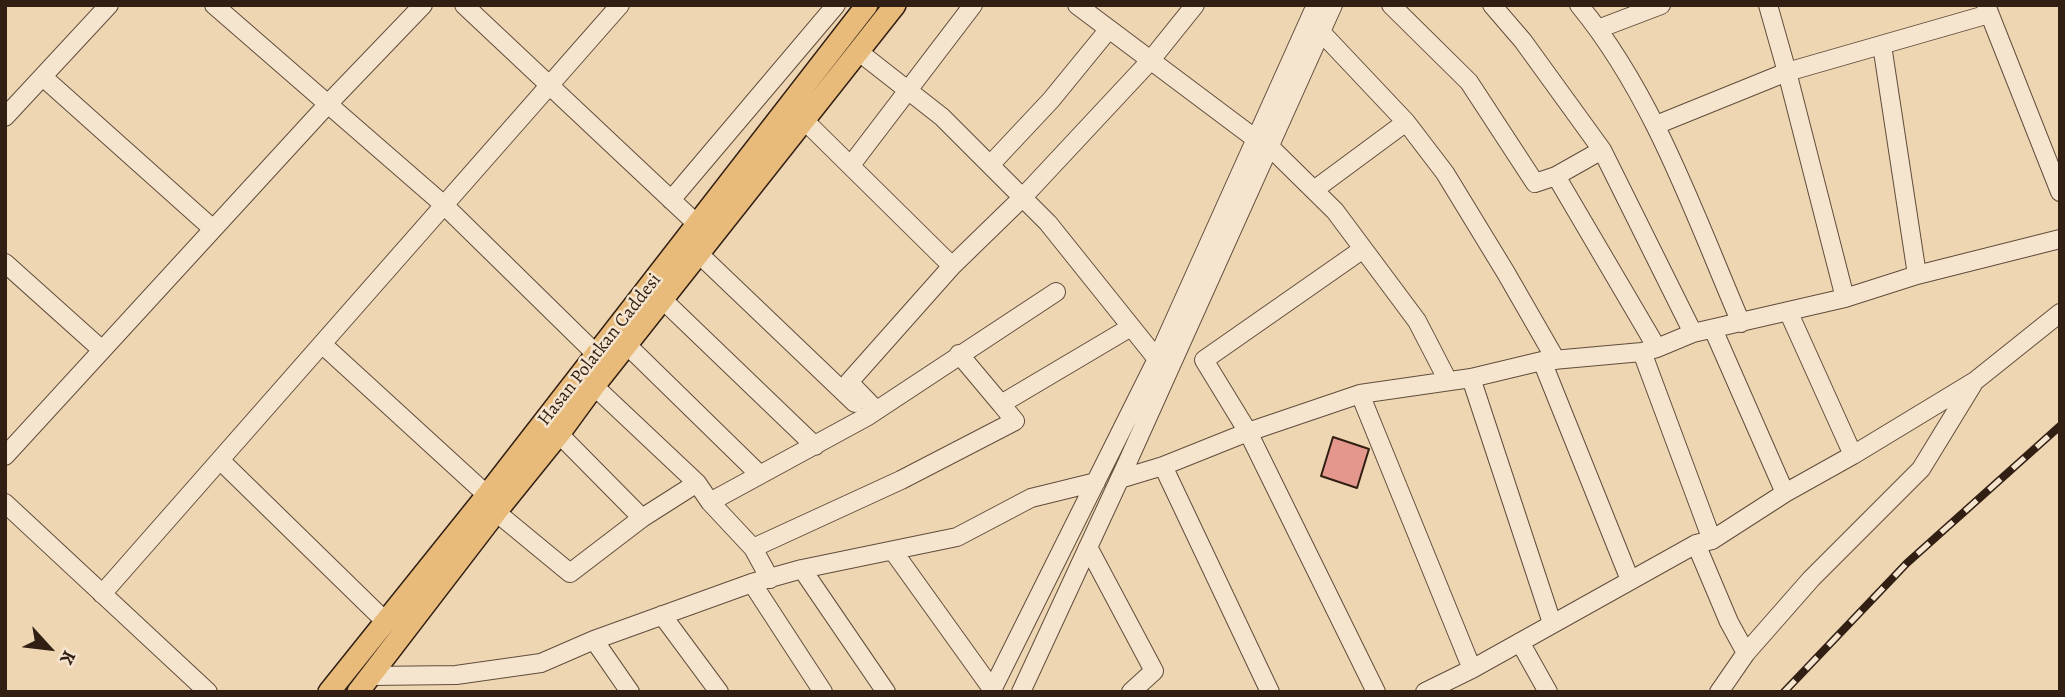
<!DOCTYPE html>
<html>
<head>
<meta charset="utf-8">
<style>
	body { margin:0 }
	#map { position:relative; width:2065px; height:697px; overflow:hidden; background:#efd6b3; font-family:Alegreya,serif }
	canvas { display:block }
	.frame { position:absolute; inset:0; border:7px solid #311f13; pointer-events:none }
	.north { position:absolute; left:14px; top:613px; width:70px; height:70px; -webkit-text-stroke:5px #f5e4ce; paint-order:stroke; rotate:117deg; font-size:19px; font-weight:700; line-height:28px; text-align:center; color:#311f13 }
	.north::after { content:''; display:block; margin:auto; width:24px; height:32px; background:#311f13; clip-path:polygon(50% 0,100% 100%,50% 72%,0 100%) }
</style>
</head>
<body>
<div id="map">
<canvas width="2065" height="697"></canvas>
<div class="frame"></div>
<div class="north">K</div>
</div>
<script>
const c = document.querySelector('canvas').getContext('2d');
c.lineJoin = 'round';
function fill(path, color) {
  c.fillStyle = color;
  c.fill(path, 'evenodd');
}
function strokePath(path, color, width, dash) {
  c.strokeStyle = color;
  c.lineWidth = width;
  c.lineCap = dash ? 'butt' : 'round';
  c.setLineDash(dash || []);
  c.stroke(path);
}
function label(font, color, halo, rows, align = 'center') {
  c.font = font + ' Alegreya,serif';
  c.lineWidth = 5;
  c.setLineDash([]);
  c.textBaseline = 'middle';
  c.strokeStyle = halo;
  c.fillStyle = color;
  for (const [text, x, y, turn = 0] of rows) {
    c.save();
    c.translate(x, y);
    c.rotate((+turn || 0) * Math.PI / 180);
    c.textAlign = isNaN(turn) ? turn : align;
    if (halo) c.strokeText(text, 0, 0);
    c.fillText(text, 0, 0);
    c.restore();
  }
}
const building = new Path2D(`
	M1333 437 1369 449 1357 488 1321 476Z`);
fill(building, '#e4988d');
strokePath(building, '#311f13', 2);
const minor = new Path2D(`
	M214 5 444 205 595 353
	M464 5 698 225
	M1077 5 1257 140
	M1391 5 1469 82 1535 183 1556 176 1657 348
	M1492 5 1523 41 1602 150 1693 333
	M1579 5C1654 96 1695 216 1741 323
	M1768 5 1787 72 1845 298
	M1986 5 2060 192
	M1598 29 1661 5
	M1321 32 1406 122 1445 173 1506 273 1556 360
	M1882 45 1917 275
	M859 52 942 117 1048 223 1157 359
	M43 77 213 229
	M5 117 109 5
	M804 120 952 266
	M1656 125 1787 72 1989 14
	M1270 147 1335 211 1417 321 1448 381
	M851 165 973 5
	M990 165 1051 100 1109 29
	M1556 176 1602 150
	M1314 190 1406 122
	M671 200 836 5
	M1363 249 1204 360 1248 432 1376 692
	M698 253 855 403
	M5 263 102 350
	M662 299 815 446
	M1788 311 1853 455
	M1713 329 1785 493
	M322 344 487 495
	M627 345 759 474
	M1642 352 1712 540
	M959 354 1001 404 1131 327
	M1542 361 1630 580
	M1471 378 1552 623
	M594 386 697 483 710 502 753 548 770 579
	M1360 394 1472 669
	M876 410 849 382 952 266 1023 197 1150 61 1195 5
	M559 434 642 518
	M5 456 327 105 423 5
	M220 460 386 622
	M1163 466 1270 692
	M1120 479 1163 466 1248 432 1360 394 1471 378 1542 361 1642 352 1657 348 1693 333 1845 298 1917 275 2060 239
	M710 502 868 416 1056 292
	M5 503 208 692
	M496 512 570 573 642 518 697 483
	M1696 544 1729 622 1746 653 1719 692
	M1088 547 1154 671 1131 692
	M753 548 901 480 1015 421 1001 404
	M893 551 992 689
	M802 569 886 692
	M752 583 823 692
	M102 594 620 5
	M662 615 719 692
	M594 640 630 692
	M1520 642 1548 692
	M1746 653 1811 579 1921 469 1973 384
	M371 676 456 675 541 663 594 640 752 583 802 569 957 537 1031 498 1096 482
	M991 692 1157 359 1316 5
	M1021 692 1128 461 1333 5
	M1425 692 1472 669 1696 544 1712 540 1785 493 1853 455 1975 381 2060 313`);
const major = new Path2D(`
	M329 692 487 495 867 5
	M358 692 496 512 559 434 594 386 895 5`);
strokePath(minor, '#604d3b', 20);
strokePath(major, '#311f13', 24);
strokePath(minor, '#f5e4ce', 18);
strokePath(major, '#e8bb7a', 21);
const rail = new Path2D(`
	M1784 692 1907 563 2060 426`);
strokePath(rail, '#311f13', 8);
strokePath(rail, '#f5e4ce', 5, [16]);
label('19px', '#311f13', '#f5e4ce', [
	["Hasan Polatkan Caddesi",600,350,-52]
]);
</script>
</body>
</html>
